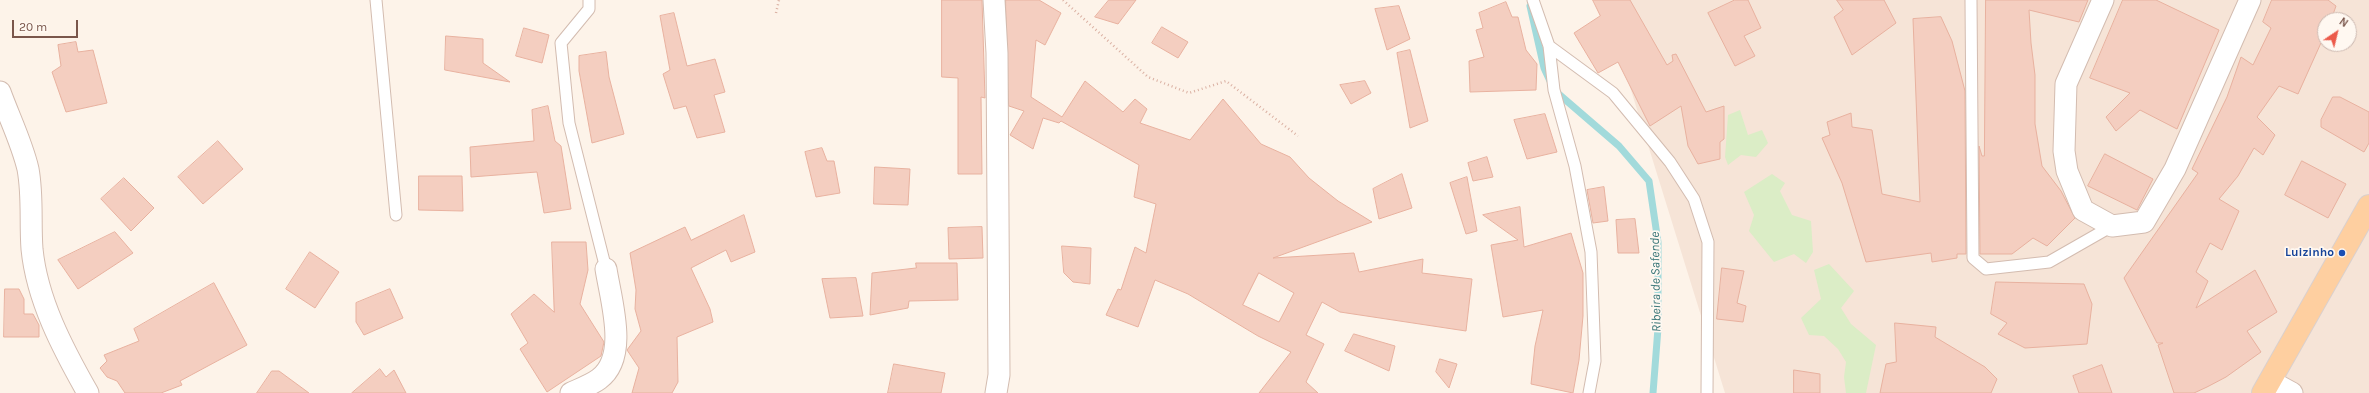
<!DOCTYPE html>
<html>
<head>
<meta charset="utf-8">
<style>
	body { margin:0 }
	#map { position:relative; width:2369px; height:393px; overflow:hidden; background:#fdf3e9; font-family:Karla,sans-serif }
	canvas { display:block }
	.north { position:absolute; left:2317px; top:12px; width:40px; height:40px; box-sizing:border-box; background:#fff8f1; border:1px solid #cab7af; border-radius:50%; rotate:35deg; font-size:11px; font-weight:700; line-height:16px; text-align:center; color:#7a564b }
	.north::after { content:''; display:block; margin:auto; width:14px; height:18px; background:#ec5a4a; clip-path:polygon(50% 0,100% 100%,50% 72%,0 100%) }
	.scale { position:absolute; left:12px; top:20px; width:66px; height:18px; box-sizing:border-box; border:2px solid #7a564b; border-top:0; padding-left:5px; font-size:12px; line-height:14px; white-space:nowrap; color:#7a564b; -webkit-text-stroke:3px #fff8f1; paint-order:stroke }
</style>
</head>
<body>
<div id="map">
<canvas width="2369" height="393"></canvas>
<div class="north">N</div>
<div class="scale">20 m</div>
</div>
<script>
const c = document.querySelector('canvas').getContext('2d');
c.lineJoin = 'round';
function fill(path, color) {
  c.fillStyle = color;
  c.fill(path, 'evenodd');
}
function strokePath(path, color, width, dash) {
  c.strokeStyle = color;
  c.lineWidth = width;
  c.lineCap = dash ? 'butt' : 'round';
  c.setLineDash(dash || []);
  c.stroke(path);
}
function label(font, color, halo, rows, align = 'center') {
  c.font = font + ' Karla,sans-serif';
  c.lineWidth = 3.5;
  c.setLineDash([]);
  c.textBaseline = 'middle';
  c.strokeStyle = halo;
  c.fillStyle = color;
  for (const [text, x, y, turn = 0] of rows) {
    c.save();
    c.translate(x, y);
    c.rotate((+turn || 0) * Math.PI / 180);
    c.textAlign = isNaN(turn) ? turn : align;
    if (halo) c.strokeText(text, 0, 0);
    c.fillText(text, 0, 0);
    c.restore();
  }
}
fill(new Path2D(`
	M1603 0H2369V393H1725ZM2325 20H2349V44H2325Z`), '#f6e4d7');
fill(new Path2D(`
	M1740 110 1748 135 1762 130 1768 143 1756 157 1741 155 1728 165 1725 157 1728 115Z
	M1772 174 1785 183 1780 191 1792 215 1811 221 1813 252 1806 263 1794 254 1774 262 1749 231 1754 215 1744 192Z
	M1829 264 1854 291 1841 308 1851 324 1876 345 1866 393H1846L1844 377 1846 362 1838 349 1824 336 1809 335 1801 318 1821 299 1814 270Z`), '#dbedc6');
strokePath(new Path2D(`
	M1530 6 1544 68 1550 81
	M1554 90 1619 146 1649 181 1658 242V328L1653 393`), '#a2dadb', 7);
const building = new Path2D(`
	M942 0H982L985 98 981 97 982 174H958V78L942 77Z
	M1006 0H1039L1061 13 1045 45 1036 40 1031 97 1062 117 1085 81 1123 112 1135 99 1147 109 1140 123 1190 140 1223 99 1261 144 1290 157 1309 178 1338 201 1372 222 1273 258 1354 253 1359 272 1423 259 1422 273 1472 279 1466 331 1340 312 1322 302 1306 335 1324 344 1306 382 1318 393H1259L1291 352 1258 336 1188 294 1155 280 1138 327 1106 315 1118 289 1121 290 1135 247 1146 253 1156 204 1134 197 1139 165 1061 121 1059 123 1043 118 1033 149 1010 135 1024 111 1009 106ZM1259 273 1294 293 1279 322 1243 305Z
	M1109 0H1136L1118 24 1095 17Z
	M1593 0H1630L1667 65 1673 61 1672 55 1676 54 1706 112 1724 106V139L1720 142V159L1698 164 1688 146 1681 106 1650 126 1618 62 1598 73 1574 33 1600 16Z
	M1735 0H1748L1761 28 1744 36 1755 56 1735 66 1708 13Z
	M1837 0H1884L1896 23 1852 55 1834 17 1843 10Z
	M1986 0H2088L2079 22 2029 10 2031 43 2035 75V124L2042 166 2061 191 2075 218 2047 246 2033 238 2012 254H1980L1979 146 1982 156H1984Z
	M2123 0H2156L2219 30 2177 129 2140 110 2116 131 2106 117 2130 93 2090 78Z
	M2272 0H2328L2336 6 2331 20H2325V34L2298 94 2279 86 2257 117 2275 135 2263 155 2254 148 2238 176 2219 199 2239 211 2222 250 2210 243 2196 272 2208 281 2196 308 2255 270 2277 312 2247 331 2261 352 2226 377 2207 387 2194 393H2174L2158 345 2163 343H2157L2124 278 2198 173 2192 169 2227 97 2241 57 2253 65 2271 28 2263 22Z
	M1506 2 1512 17H1518L1526 50 1537 64 1536 90 1470 92 1469 61 1484 57 1476 30 1483 28 1479 13Z
	M1399 6 1410 39 1387 50 1375 9Z
	M674 13 687 66 715 59 725 92 714 95 725 132 697 138 686 106 674 109 663 74 670 70 660 16Z
	M1941 17 1952 41 1965 91 1966 254H1957V258L1932 262 1931 253 1866 262 1842 183 1822 138 1830 135 1827 122 1851 113 1852 127 1872 130 1882 194 1920 202 1913 19Z
	M1162 27 1188 42 1178 58 1152 43Z
	M524 28 549 35 542 63 516 56Z
	M446 36 483 39V63L510 82 445 70Z
	M76 42 78 52 93 50 107 103 66 112 52 72 61 66 58 45Z
	M1410 50 1428 121 1410 128 1397 53Z
	M606 52 609 77 624 134 592 143 579 71V56Z
	M1365 81 1371 93 1351 104 1340 85Z
	M2333 97H2340L2369 112V143L2364 152 2321 127V120Z
	M548 106 555 141 561 146 571 209 544 213 537 172 471 177 470 147 534 141 532 110Z
	M1545 114 1557 152 1527 159 1514 120Z
	M218 141 243 169 203 204 178 177Z
	M822 148 827 161H834L840 193 816 197 805 152Z
	M2105 154 2153 179 2137 210 2088 186Z
	M1487 157 1493 177 1473 181 1468 163Z
	M2302 161 2346 184 2328 218 2285 195Z
	M875 167 910 169 908 205 874 204Z
	M1402 174 1412 208 1379 219 1373 189Z
	M419 176H462L463 211 419 210Z
	M1467 177 1477 231 1466 234 1450 183Z
	M124 178 154 208 131 231 101 199Z
	M1604 187 1608 221 1593 223 1587 190Z
	M1520 207 1524 247 1571 233 1583 273V316L1579 360 1573 393 1531 384 1535 346 1543 310 1503 317 1491 245 1518 240 1483 215Z
	M744 215 755 252 731 262 726 250 691 268 710 309 713 322 677 337 678 382 672 393H632L639 368 627 350 641 331 635 309 636 290 630 253 685 227 691 240Z
	M1635 219 1639 253H1618L1616 220Z
	M982 227 983 258 949 259 948 228Z
	M115 232 133 253 78 289 58 260Z
	M552 242H586L588 270 580 304 604 342 601 356 547 392 520 349 528 343 511 314 534 294 554 312Z
	M1062 246 1091 248 1090 284 1073 282 1064 273Z
	M310 252 339 272 315 308 286 289Z
	M916 263H957L958 300 909 301 908 308 870 315 872 273 916 268Z
	M1722 268 1744 271 1737 303 1746 306 1743 322 1717 319Z
	M856 278 863 316 830 318 822 279Z
	M1996 282 2084 284 2092 304 2087 344 2025 348 1998 334 2007 323 1991 314Z
	M214 283 247 345 180 381 182 385 161 393H125L117 381 107 377 100 368 107 361 104 355 139 341 134 329Z
	M5 289H19L24 299V314H33L39 325V337H4Z
	M390 289 403 318 364 335 356 322V303Z
	M1895 323 1936 327 1935 337 1985 367 1997 379 1991 393H1880L1886 364 1896 362Z
	M1354 334 1395 346 1389 371 1345 351Z
	M1440 359 1457 364 1449 388 1436 372Z
	M894 364 945 373 941 393H888Z
	M2102 365 2112 393H2079L2073 376Z
	M380 369 386 377 394 370 406 393H352Z
	M1794 370 1820 374V393H1794Z
	M272 371H279L309 393H257Z`);
fill(building, '#f4cec0');
strokePath(building, '#e8b19f', 1);
const lane = new Path2D(`
	M376 0 396 215
	M589 0V9L561 43 569 123 606 269
	M1533 0 1549 46 1554 90 1575 166 1591 252 1595 361 1589 393
	M1971 0 1973 258 1986 269 2049 262 2112 226
	M1549 46 1613 93 1670 162 1694 199 1708 242 1707 393`);
const street = new Path2D(`
	M994 0 997 53 999 375 996 393
	M2103 0 2066 84 2064 151 2067 171 2083 210 2112 226 2144 222 2175 169 2250 0
	M0 92C9 117 22 143 28 169 33 196 30 222 32 249 37 300 63 349 88 393
	M2270 381 2292 393
	M571 393C580 389 591 385 599 379 629 357 611 301 606 269`);
const primary = new Path2D(`
	M2263 393 2369 206`);
strokePath(lane, '#d3bcb0', 13);
strokePath(street, '#d3bcb0', 23);
strokePath(primary, '#dad0cd', 24);
strokePath(new Path2D(`
	M1063 0 1148 77 1189 93 1226 81 1298 136
	M776 13 779 0`), '#dab0a2', 2.5, [1, 3]);
strokePath(lane, '#fff', 11);
strokePath(street, '#fff', 21);
strokePath(primary, '#fecfa0', 22);
for (const [x, y, r, color] of [
	[2342,253,4,"#1a4fb4"]
]) {
  const dot = new Path2D();
  dot.arc(x, y, r, 0, 2 * Math.PI);
  c.fillStyle = color;
  c.fill(dot);
  strokePath(dot, '#fff8f1', 1.5);
}
label('bold 12px', '#164399', '#fff8f1', [
	["Luizinho",2334,253]
], 'right');
label('italic 13px', '#3a7678', '#fff8f1', [
	["Ribeira de Safende",1656,282,-91]
]);
</script>
</body>
</html>
